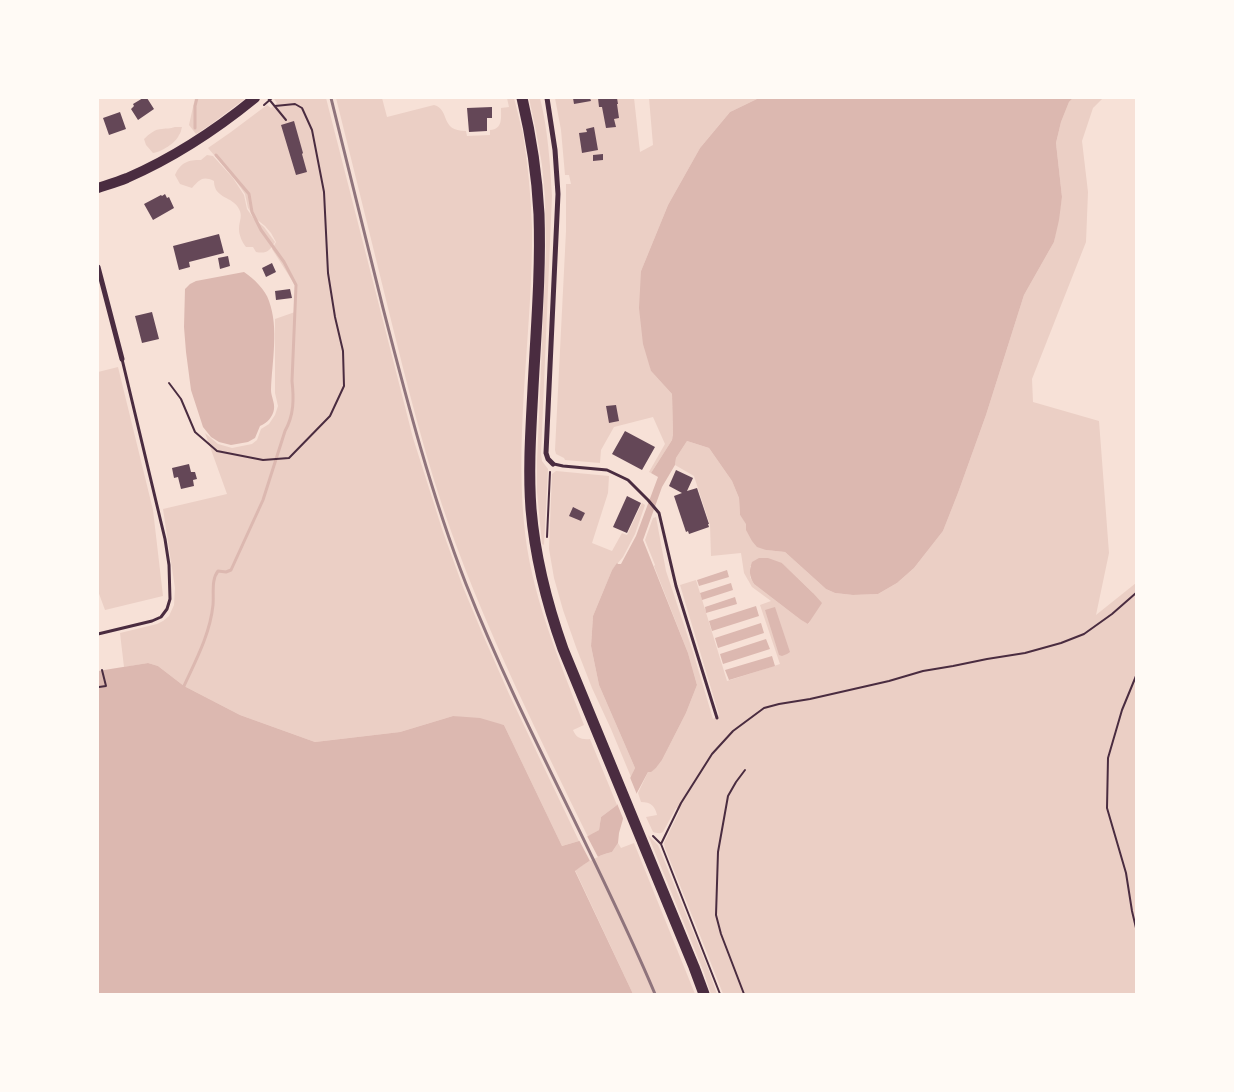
<!DOCTYPE html>
<html>
<head>
<meta charset="utf-8">
<style>
	body { margin:0 }
	#map { position:relative; width:1234px; height:1092px; overflow:hidden; background:#f7e1d7; font-family:Lora,serif }
	canvas { display:block }
	.frame { position:absolute; inset:0; border:99px solid #fffaf5; pointer-events:none }
</style>
</head>
<body>
<div id="map">
<canvas width="1234" height="1092"></canvas>
<div class="frame"></div>
</div>
<script>
const c = document.querySelector('canvas').getContext('2d');
c.lineJoin = 'round';
function fill(path, color) {
  c.fillStyle = color;
  c.fill(path, 'evenodd');
}
function strokePath(path, color, width, dash) {
  c.strokeStyle = color;
  c.lineWidth = width;
  c.lineCap = dash ? 'butt' : 'round';
  c.setLineDash(dash || []);
  c.stroke(path);
}
fill(new Path2D(`
	M195 98H246L210 125 196 134 189 125Z
	M276 98H326L413 438 443 532 463 587 483 635 509 694 579 841 562 846 504 725 453 716 400 732 315 742 240 715 184 686 158 666 148 663 124 667 120 633 157 624 163 621 169 616 174 605 175 588 163 509 227 494 205 433 218 444 232 448 252 444 257 440 261 429 269 424 275 415 278 406 275 393V319L295 312V285L272 249 276 242 271 233 265 226 255 218 248 208 245 194 233 177 208 148 231 132 267 105 271 108 277 103 274 99Z
	M336 98H382L387 117 434 105C451 110 439 131 466 131L467 136 490 135V130C503 129 501 118 501 108L509 107 507 98H514C517 110 520 122 523 134 528 165 531 197 532 228 533 326 515 425 524 523 530 593 559 659 584 725L573 730C576 738 582 740 590 739L617 805 601 817 599 830 588 837C539 736 489 637 451 531 426 461 408 388 390 316 372 243 354 170 336 98Z
	M529 98H540C548 130 550 163 552 196L541 454 542 461 548 469 544 545 542 544 537 492V461L546 250 545 198 542 165 536 131Z
	M555 98H634L640 152 653 145 649 98H759L730 112 700 148 668 205 641 271 651 371 672 394 673 434 672 440 651 473 649 472 665 444 653 417 614 427 601 450 600 463 565 460 564 458 556 454 555 450 566 231V184H571L569 175H565L561 130Z
	M1073 98H1103L1093 108 1082 141 1088 192 1086 242 1032 379 1033 402 1099 421 1109 553 1096 615 1136 583V994H723L705 948 665 848 664 843 680 810 676 808 663 832C660 834 657 833 653 832L646 817 657 815C655 806 651 802 641 802L638 793 648 772 656 768 662 760 686 713 697 685 688 653 654 566 655 565 645 540 653 518 656 517 666 571 693 652 713 719 719 715 680 585 696 580 727 681 780 664 760 605 771 601 752 587 744 573 741 553 711 556 710 525 694 476 675 465 676 458 687 441 709 448 732 481 739 498 740 515 766 550 785 552 826 589 835 593 853 595 878 594 897 583 914 568 943 531 958 493 986 415 1024 295 1054 242 1062 197 1056 143 1061 122 1069 102ZM782 563 813 593 809 624 801 620 754 584 750 577V566Z
	M175 127H182C181 130 181 133 179 135 176 143 161 152 153 153L146 145 144 139C149 134 155 129 162 129 167 128 170 129 175 127Z
	M207 155 213 156 233 178 244 195 247 209 254 219 264 227 275 242C270 251 266 254 256 252L253 247H246C242 242 239 235 239 229 239 221 243 216 239 209 233 196 214 199 214 181 203 176 200 179 192 188L180 184 175 175C181 162 188 160 201 160Z
	M118 367 153 510 163 596 105 610 98 591V372Z
	M556 471 609 476 608 493 592 543 612 551 622 533 627 535 642 503 645 505 635 534 623 557 612 570 593 616 591 646 599 685 635 768 631 777 611 729 592 688 576 647 563 610 554 578 549 549 552 474Z
	M648 835 658 845 709 971 717 994H711L703 970Z
	M618 843 621 848 634 843 695 994H633L575 870C588 861 596 856 612 852Z`), '#ebcfc5');
fill(new Path2D(`
	M759 98H1073L1069 102 1061 122 1056 143 1062 197 1059 220 1054 242 1024 295 986 415 958 493 943 531 914 568 897 583 878 594 853 595 835 593 826 589 785 552 766 550 757 547 752 541 746 530V524L740 515 739 498 732 481 709 448 687 441 676 458 675 465 662 487 643 540 688 653 697 685 686 713 662 760 656 768 651 772H648L623 819 619 833 618 843 612 852C596 856 588 861 575 871L633 994H98V671L148 663 158 666 184 686 240 715 315 742 400 732 453 716 480 718 504 725 562 846 579 841 599 830 601 817 617 805 635 768 599 685 591 646 593 616 612 570 617 563 618 564H621L636 536 658 477 651 473 672 440 673 434 672 394 651 371 643 344 639 308 641 271 668 205 700 148 730 112Z
	M244 272C254 279 265 289 269 301 279 328 272 361 271 390 271 396 275 403 274 409 273 417 267 423 260 426L255 438 248 442 231 445 219 442 211 437 203 427 191 390 186 352 184 327 185 289 190 284 196 281Z
	M759 558H768L782 563 813 593 822 603 808 624 801 620 754 584C749 576 749 570 752 562Z
	M727 570 729 577 699 586 697 580Z
	M731 583 733 590 702 600 700 593Z
	M735 597 737 604 706 613 705 607Z
	M756 606 759 616 712 631 709 621Z
	M775 607 790 652 787 654 782 656 779 655 765 610Z
	M761 623 764 633 718 648 715 638Z
	M766 639 770 649 723 664 720 654Z
	M772 656 775 666 729 680 725 670Z`), '#dcb8b0');
fill(new Path2D(`
	M629 775 638 797 625 823 616 801Z
	M587 836 598 857 590 861 579 840Z`), '#f7e1d7');
strokePath(new Path2D(`
	M195 128V106L197 98
	M184 686C196 660 210 634 213 605 214 593 211 580 218 571L226 572 231 570 263 500 285 431C294 415 294 399 292 381L296 285 284 262 261 230 252 212 249 194 216 155`), '#dcb8b0', 3);
fill(new Path2D(`
	M143 98H147L154 109 138 120 131 109 134 106 133 104Z
	M573 98H590L591 101 574 104Z
	M598 98H617L618 104H617L619 118 614 119 616 127 606 128 602 107H599Z
	M492 107V118H487V131L469 132 467 108Z
	M120 112 126 129 109 135 103 118Z
	M294 121 303 153 302 154 307 172 296 175 281 125Z
	M594 127 598 150 582 153 579 133 587 132 586 129Z
	M603 154V160L593 161V155Z
	M165 194 167 198 169 197 174 208 153 220 144 204 161 195 162 196Z
	M219 234 224 253 189 262 190 267 179 270 173 246Z
	M228 256 230 266 220 269 218 258Z
	M272 263 276 272 266 277 262 268Z
	M290 289 292 298 276 300 275 291Z
	M152 312 159 339 142 343 135 316Z
	M616 405 619 421 609 423 606 406Z
	M625 431 655 447 642 470 612 454Z
	M189 464 191 472H195L197 479 193 480 194 486 181 489 178 477 174 478 172 468Z
	M676 470 693 478 687 491 697 488 709 524H708L709 527 689 534 688 531 686 532 674 496 682 493 669 486Z
	M627 496 641 503 627 533 613 527Z
	M573 507 585 513 581 521 569 516Z`), '#644757');
strokePath(new Path2D(`
	M268 98 286 120
	M264 105 272 98
	M169 383 181 399 195 432 217 451 263 460 289 458 330 416 344 386 343 351 335 317 328 273 324 192 312 130 302 108 295 104 275 106
	M547 537 550 472
	M1136 676 1122 710 1108 758 1107 808 1126 873 1132 911 1136 928
	M99 687 106 686 102 670
	M653 836 661 844 720 994
	M661 844 681 803 712 754 733 731 764 708 779 704 810 699 889 681 923 671 953 666 987 659 1025 653 1061 643 1084 634 1112 614 1136 593
	M744 994 721 934 716 915 718 852 728 796 736 782 745 770`), '#4a2c40', 2);
strokePath(new Path2D(`
	M554 464 563 466 607 470 628 480 648 500 659 513 676 586 717 718
	M98 634 152 621 161 617 167 609 170 599 169 565 165 539 122 359`), '#4a2c40', 3);
strokePath(new Path2D(`
	M547 98 555 150 558 194 546 453 548 459 553 464
	M98 267 122 359`), '#4a2c40', 5);
strokePath(new Path2D(`
	M98 188C107 185 117 182 127 178 173 158 217 129 255 98`), '#4a2c40', 10);
strokePath(new Path2D(`
	M522 98C531 136 537 174 539 214 541 272 536 330 533 388 531 428 528 469 531 509 535 557 547 604 563 649L694 967 704 994`), '#4a2c40', 11);
strokePath(new Path2D(`
	M331 98C348 168 366 238 383 308 407 401 431 494 466 584 521 724 597 856 655 994`), '#8f747c', 3);
</script>
</body>
</html>
